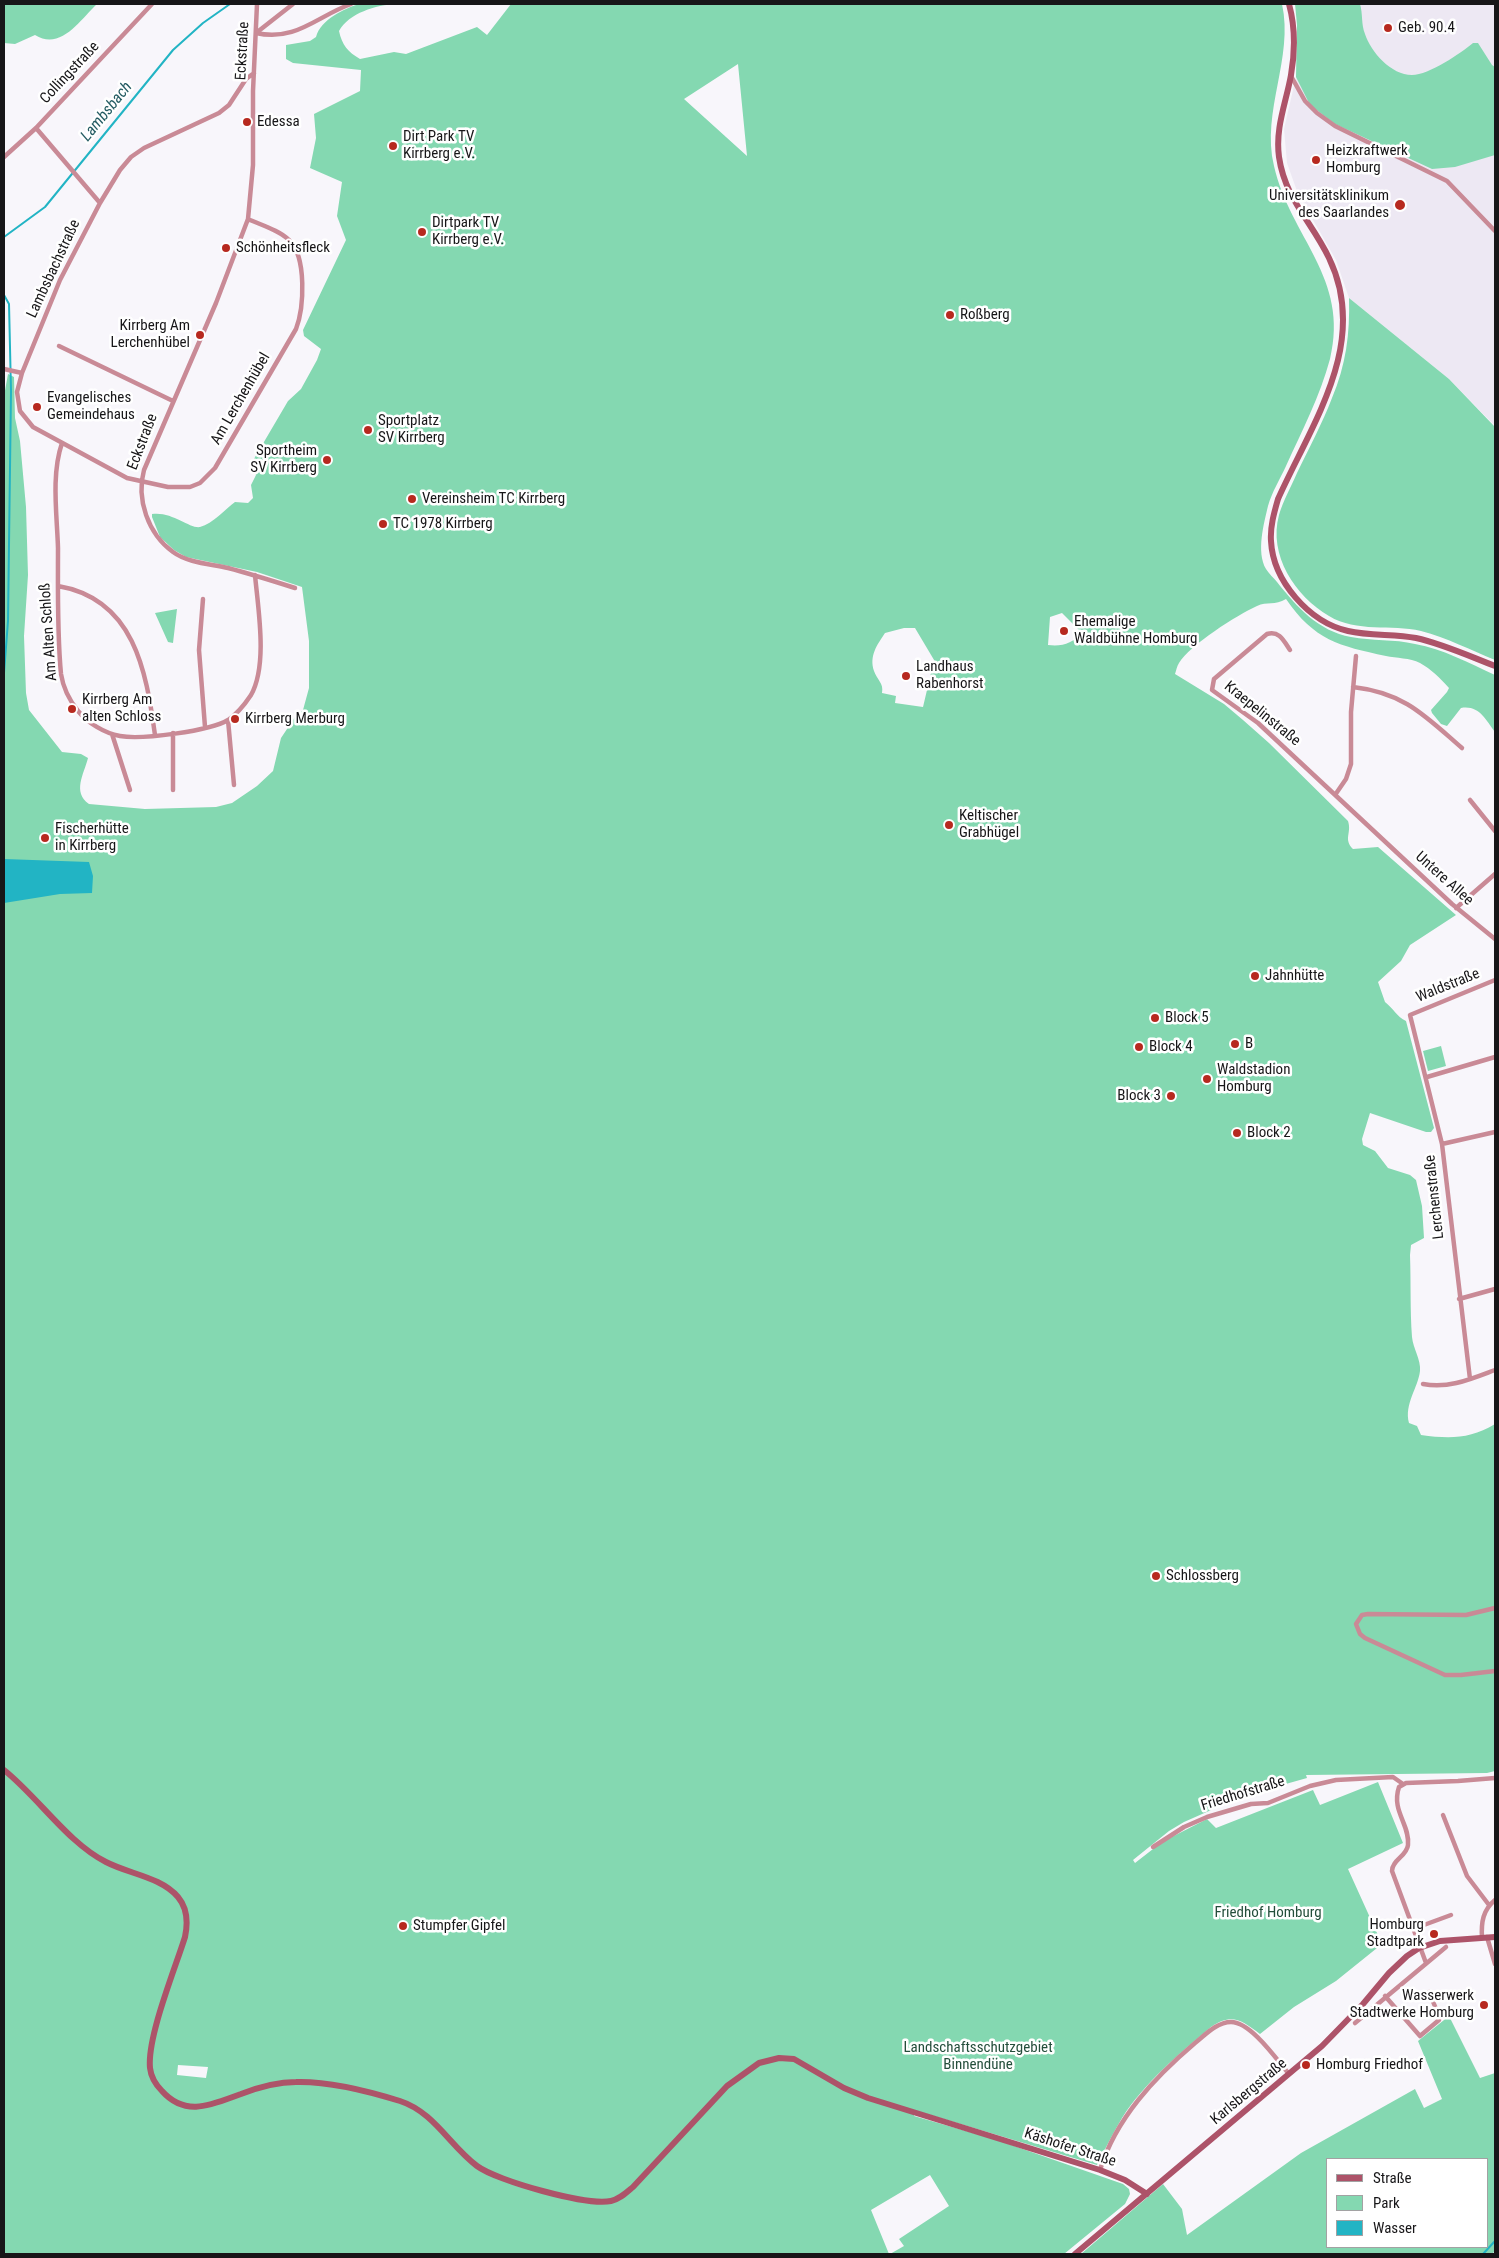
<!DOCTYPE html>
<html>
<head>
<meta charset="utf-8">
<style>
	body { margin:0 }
	#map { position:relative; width:1499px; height:2258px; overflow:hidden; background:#f8f6fb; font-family:"Roboto Condensed",sans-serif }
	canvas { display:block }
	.frame { position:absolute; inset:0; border:5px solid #171618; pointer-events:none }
	.legend { position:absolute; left:1326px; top:2158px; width:162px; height:90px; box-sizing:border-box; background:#fff; border:1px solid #a2a2a3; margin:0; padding:6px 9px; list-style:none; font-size:15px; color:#171618 }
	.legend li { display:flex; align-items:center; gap:10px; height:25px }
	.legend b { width:25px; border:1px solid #a2a2a3 }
</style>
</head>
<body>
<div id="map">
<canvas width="1499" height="2258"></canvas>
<div class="frame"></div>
<ul class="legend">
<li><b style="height:6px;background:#ad5369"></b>Straße</li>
<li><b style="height:14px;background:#84d8b1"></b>Park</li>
<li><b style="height:14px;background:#22b4c4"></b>Wasser</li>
</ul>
</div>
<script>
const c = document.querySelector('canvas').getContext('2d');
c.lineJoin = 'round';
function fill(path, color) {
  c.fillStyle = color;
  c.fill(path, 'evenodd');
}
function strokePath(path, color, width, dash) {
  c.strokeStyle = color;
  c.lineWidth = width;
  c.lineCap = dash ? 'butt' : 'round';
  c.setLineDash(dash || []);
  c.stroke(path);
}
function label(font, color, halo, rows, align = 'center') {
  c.font = font + ' "Roboto Condensed",sans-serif';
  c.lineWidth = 5;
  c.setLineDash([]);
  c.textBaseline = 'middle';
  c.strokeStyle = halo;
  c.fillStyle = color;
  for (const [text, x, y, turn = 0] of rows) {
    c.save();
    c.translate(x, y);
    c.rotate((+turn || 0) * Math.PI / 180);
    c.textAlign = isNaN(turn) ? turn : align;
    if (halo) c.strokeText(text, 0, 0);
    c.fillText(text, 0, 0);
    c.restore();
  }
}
fill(new Path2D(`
	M1330 4H1495V426L1449 379 1349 298 1336 260 1298 194 1287 163 1284 129 1296 77 1297 25Z`), '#ede8f3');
fill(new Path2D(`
	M4 4H97C80 20 61 51 35 35L15 44 4 43Z
	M359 4H396C376 5 349 13 339 31 342 45 348 52 360 59L394 52 406 54 477 27 487 35 511 4H1282C1294 58 1261 111 1274 166 1290 237 1350 278 1330 359 1320 396 1302 431 1286 466 1280 479 1272 492 1268 506 1264 523 1256 552 1266 569 1269 574 1274 578 1277 582 1297 607 1318 631 1351 637 1372 641 1394 639 1415 644 1443 649 1469 663 1495 675V732C1485 719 1479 705 1461 708L1447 726 1441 724 1432 713 1431 710 1447 692 1449 688C1440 678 1431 669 1420 663 1410 658 1396 658 1386 656 1339 646 1314 640 1286 599 1275 606 1267 601 1257 606 1237 615 1190 645 1179 663 1177 666 1176 671 1175 674L1224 704 1243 720 1269 743 1348 821C1352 833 1343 839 1353 849L1378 847 1456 915 1410 945 1401 961 1378 982 1385 1002C1393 1008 1397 1017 1406 1021L1434 1128 1431 1132H1426L1370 1113 1362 1139 1363 1145 1375 1151 1388 1168 1410 1175 1416 1180 1422 1206 1424 1238 1411 1245 1410 1255C1411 1282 1410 1310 1412 1337 1413 1348 1421 1360 1420 1371 1418 1388 1404 1404 1409 1423L1417 1426 1421 1435C1450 1439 1470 1439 1495 1424V1771L1487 1773 1306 1775 1307 1778 1243 1796 1184 1822 1169 1831 1133 1860 1135 1863 1162 1842 1207 1819 1216 1828 1313 1790 1320 1805 1378 1782 1403 1843 1348 1869 1382 1944 1336 1981 1294 2007 1260 2034C1241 2020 1232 2013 1211 2027 1179 2054 1145 2082 1122 2118 1113 2133 1105 2149 1097 2165L914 2110V2116L997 2140 1123 2184 1129 2189 1130 2194 1125 2204 1064 2254H890L904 2246 899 2239 949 2206 930 2175 871 2210 889 2254H4V396L8 374 14 377 15 418 20 441 26 507 28 575 24 636 26 693 29 710 62 752 81 754 88 758C84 774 72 792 89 804L145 809 216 807 232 803 257 786 273 771 281 738 295 717 303 710 309 688V641L302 587 257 572 186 557 174 550 160 537 152 517V514C172 511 190 529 200 527 213 524 225 509 235 502L248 503 253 498 251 485 256 475 251 464 288 401 301 389 317 360 321 349 304 336 303 330 346 240 337 216 342 182 310 168 316 138 314 114 360 91 361 70 293 63 286 59V45L310 41 316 37C321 19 344 9 359 4ZM738 64 747 156 684 99ZM1062 613 1082 633C1073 643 1062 647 1048 645L1050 617ZM904 628H915L940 670 931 673 923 707 895 703 896 696 882 693C884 683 877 680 874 671 869 656 877 645 885 633ZM178 2065 208 2067 206 2078 177 2075Z
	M1295 4H1360C1363 14 1361 24 1365 34 1371 52 1391 75 1412 75 1429 75 1461 53 1473 43H1478L1492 65 1495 67V155L1455 167 1432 169 1335 124 1310 105 1296 77 1297 25Z
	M1349 298 1449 379 1495 427V660C1471 650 1447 638 1421 631 1391 624 1357 633 1329 616 1295 596 1268 555 1279 515 1283 501 1291 487 1297 473 1309 448 1322 424 1332 398 1346 365 1350 334 1349 298Z
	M177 609 173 643 168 642 155 613Z
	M1441 1046 1446 1066 1428 1071 1423 1051Z
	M1449 2016 1480 2078 1495 2073V2251L1492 2254H1081L1163 2184 1182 2209 1187 2235 1301 2153 1415 2089 1424 2108 1442 2099 1418 2041ZM1328 2159H1488V2247H1328Z`), '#84d8b1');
fill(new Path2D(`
	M4 859 89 862 93 876 92 893 60 894 4 903Z`), '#22b4c4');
strokePath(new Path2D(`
	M4 237 45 207 173 50 203 23 230 4
	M4 295 9 304 11 391 8 621 4 673
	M1483 2254 1495 2241`), '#22b4c4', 2);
strokePath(new Path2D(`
	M257 4 253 91V165L248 219 216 303 144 470C136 499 148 534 173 552 188 563 211 564 228 568 251 574 273 581 295 588
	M256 33C296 42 317 16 351 4
	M256 33 293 4
	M1291 76 1305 101 1317 113 1335 126 1447 181 1495 231
	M36 128 100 203
	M4 157 36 128 152 4
	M248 219C261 225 279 230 289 240 307 257 304 308 296 329L215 468 200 483 190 487H168L127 478 33 427 20 411 17 392 22 373 60 280 100 203 120 170 131 157 144 148 219 113 229 105 246 79 254 73
	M59 346 173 401
	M4 369 22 373
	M62 443C51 475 57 515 58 548 58 590 57 632 61 674 63 687 70 701 78 711 88 723 104 733 120 736 141 740 210 731 228 720 237 714 245 704 251 695 268 665 258 608 255 575
	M58 586C134 599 146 670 155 735
	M203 599 199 650 205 727
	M1290 650C1284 641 1279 630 1267 634L1214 679 1212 690 1258 723 1452 904 1495 939
	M1353 687C1405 693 1425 716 1462 748
	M228 720 234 785
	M173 733V790
	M112 734 130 790
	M1335 795 1346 779 1351 764V712L1356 656
	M1470 800 1495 831
	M1456 908 1495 874
	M1427 1077 1495 1057
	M1442 1144 1495 1132
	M1459 1299 1495 1289
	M1470 1379 1442 1144 1410 1015 1495 980
	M1423 1384C1449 1389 1471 1379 1495 1370
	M1495 1608 1466 1615 1368 1614 1362 1615 1356 1624 1360 1634 1365 1638 1445 1675H1461L1495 1671
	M1443 1815 1467 1876 1489 1905
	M1153 1847 1184 1827 1207 1817 1251 1804 1268 1803 1310 1786 1336 1780 1393 1777 1403 1784
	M1413 1929 1451 1915
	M1487 1937 1495 1964
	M1482 1938C1481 1922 1483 1910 1495 1900
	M1426 1963 1392 1871C1392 1860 1407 1856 1408 1845 1410 1824 1391 1811 1399 1787L1406 1783 1458 1781 1495 1778
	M1385 1996 1420 2036 1439 2020V2016L1429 1992
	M1355 2023 1446 1947
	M1100 2170C1116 2118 1155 2077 1195 2043 1205 2035 1217 2022 1231 2022 1251 2022 1277 2060 1289 2074`), '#c98a96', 4.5);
strokePath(new Path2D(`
	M1289 4C1295 26 1295 52 1291 75 1286 103 1275 128 1279 157 1285 199 1312 222 1329 258 1370 343 1312 423 1278 499 1274 513 1270 527 1271 541 1273 581 1309 622 1348 631 1370 636 1394 634 1416 638 1443 644 1469 656 1495 666
	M4 1770C38 1797 68 1843 106 1862 129 1874 161 1877 178 1897 188 1909 188 1923 185 1937 175 1969 147 2037 150 2068 151 2077 156 2085 162 2091 186 2118 213 2104 241 2094 259 2087 277 2082 296 2082 330 2081 368 2091 400 2101 434 2112 450 2146 477 2166 497 2181 587 2206 611 2201 620 2199 626 2193 633 2187L727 2086 759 2063 779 2058 794 2059 844 2088 868 2098 1100 2170 1125 2180 1147 2194
	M1075 2254 1322 2046 1363 2004 1389 1973 1407 1956 1419 1948 1440 1941 1495 1937`), '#ad5369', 6);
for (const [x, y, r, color] of [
	[1388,28,5,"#b7291f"],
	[247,122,5,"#b7291f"],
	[393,146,5,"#b7291f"],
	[1316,160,5,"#b7291f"],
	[1400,205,6,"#b7291f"],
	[422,232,5,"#b7291f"],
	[226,248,5,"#b7291f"],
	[950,315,5,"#b7291f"],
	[200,335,5,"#b7291f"],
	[37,407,5,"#b7291f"],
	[368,430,5,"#b7291f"],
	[327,460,5,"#b7291f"],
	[412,499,5,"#b7291f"],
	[383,524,5,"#b7291f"],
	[1064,631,5,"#b7291f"],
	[906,676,5,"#b7291f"],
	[72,709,5,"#b7291f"],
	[235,719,5,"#b7291f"],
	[949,825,5,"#b7291f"],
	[45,838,5,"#b7291f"],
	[1255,976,5,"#b7291f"],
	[1155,1018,5,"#b7291f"],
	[1235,1044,5,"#b7291f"],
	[1139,1047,5,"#b7291f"],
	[1207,1079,5,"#b7291f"],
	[1171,1096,5,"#b7291f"],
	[1237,1133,5,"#b7291f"],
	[1156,1576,5,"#b7291f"],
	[403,1926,5,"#b7291f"],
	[1434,1934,5,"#b7291f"],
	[1484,2005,5,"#b7291f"],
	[1306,2065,5,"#b7291f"]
]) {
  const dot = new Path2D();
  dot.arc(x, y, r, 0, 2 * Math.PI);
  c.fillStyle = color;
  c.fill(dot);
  strokePath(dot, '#fff', 2);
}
label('15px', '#171618', '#fff', [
	["Geb. 90.4",1398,28],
	["Edessa",257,122],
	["Dirt Park TV",403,137],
	["Kirrberg e.V.",403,154],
	["Heizkraftwerk",1326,151],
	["Homburg",1326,168],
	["Universitätsklinikum",1389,196,"right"],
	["des Saarlandes",1389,213,"right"],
	["Dirtpark TV",432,223],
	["Kirrberg e.V.",432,240],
	["Schönheitsfleck",236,248],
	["Roßberg",960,315],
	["Kirrberg Am",190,326,"right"],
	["Lerchenhübel",190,343,"right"],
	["Evangelisches",47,398],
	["Gemeindehaus",47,415],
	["Sportplatz",378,421],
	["SV Kirrberg",378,438],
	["Sportheim",317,451,"right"],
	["SV Kirrberg",317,468,"right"],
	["Vereinsheim TC Kirrberg",422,499],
	["TC 1978 Kirrberg",393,524],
	["Ehemalige",1074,622],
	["Waldbühne Homburg",1074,639],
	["Landhaus",916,667],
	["Rabenhorst",916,684],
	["Kirrberg Am",82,700],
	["alten Schloss",82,717],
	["Kirrberg Merburg",245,719],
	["Keltischer",959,816],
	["Grabhügel",959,833],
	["Fischerhütte",55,829],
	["in Kirrberg",55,846],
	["Jahnhütte",1265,976],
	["Block 5",1165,1018],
	["B",1245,1044],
	["Block 4",1149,1047],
	["Waldstadion",1217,1070],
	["Homburg",1217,1087],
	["Block 3",1161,1096,"right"],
	["Block 2",1247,1133],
	["Schlossberg",1166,1576],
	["Homburg",1424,1925,"right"],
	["Stadtpark",1424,1942,"right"],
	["Stumpfer Gipfel",413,1926],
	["Wasserwerk",1474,1996,"right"],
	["Stadtwerke Homburg",1474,2013,"right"],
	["Homburg Friedhof",1316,2065]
], 'left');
label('15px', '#171618', '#fff', [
	["Eckstraße",243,51,-87],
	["Collingstraße",70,73,-47],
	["Lambsbachstraße",54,269,-65],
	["Am Lerchenhübel",241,399,-60],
	["Eckstraße",143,442,-69],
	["Am Alten Schloß",49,632,-94],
	["Kraepelinstraße",1262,714,39],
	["Untere Allee",1444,879,42],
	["Waldstraße",1448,986,-22],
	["Lerchenstraße",1435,1197,-96],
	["Friedhofstraße",1243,1794,-17],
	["Karlsbergstraße",1249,2092,-40],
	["Käshofer Straße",1070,2148,18]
]);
label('15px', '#244e3b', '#fff', [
	["Friedhof Homburg",1268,1913],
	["Landschaftsschutzgebiet",978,2048],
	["Binnendüne",978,2065]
]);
label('italic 16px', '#255c63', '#fff', [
	["Lambsbach",107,112,-51]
]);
</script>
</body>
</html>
